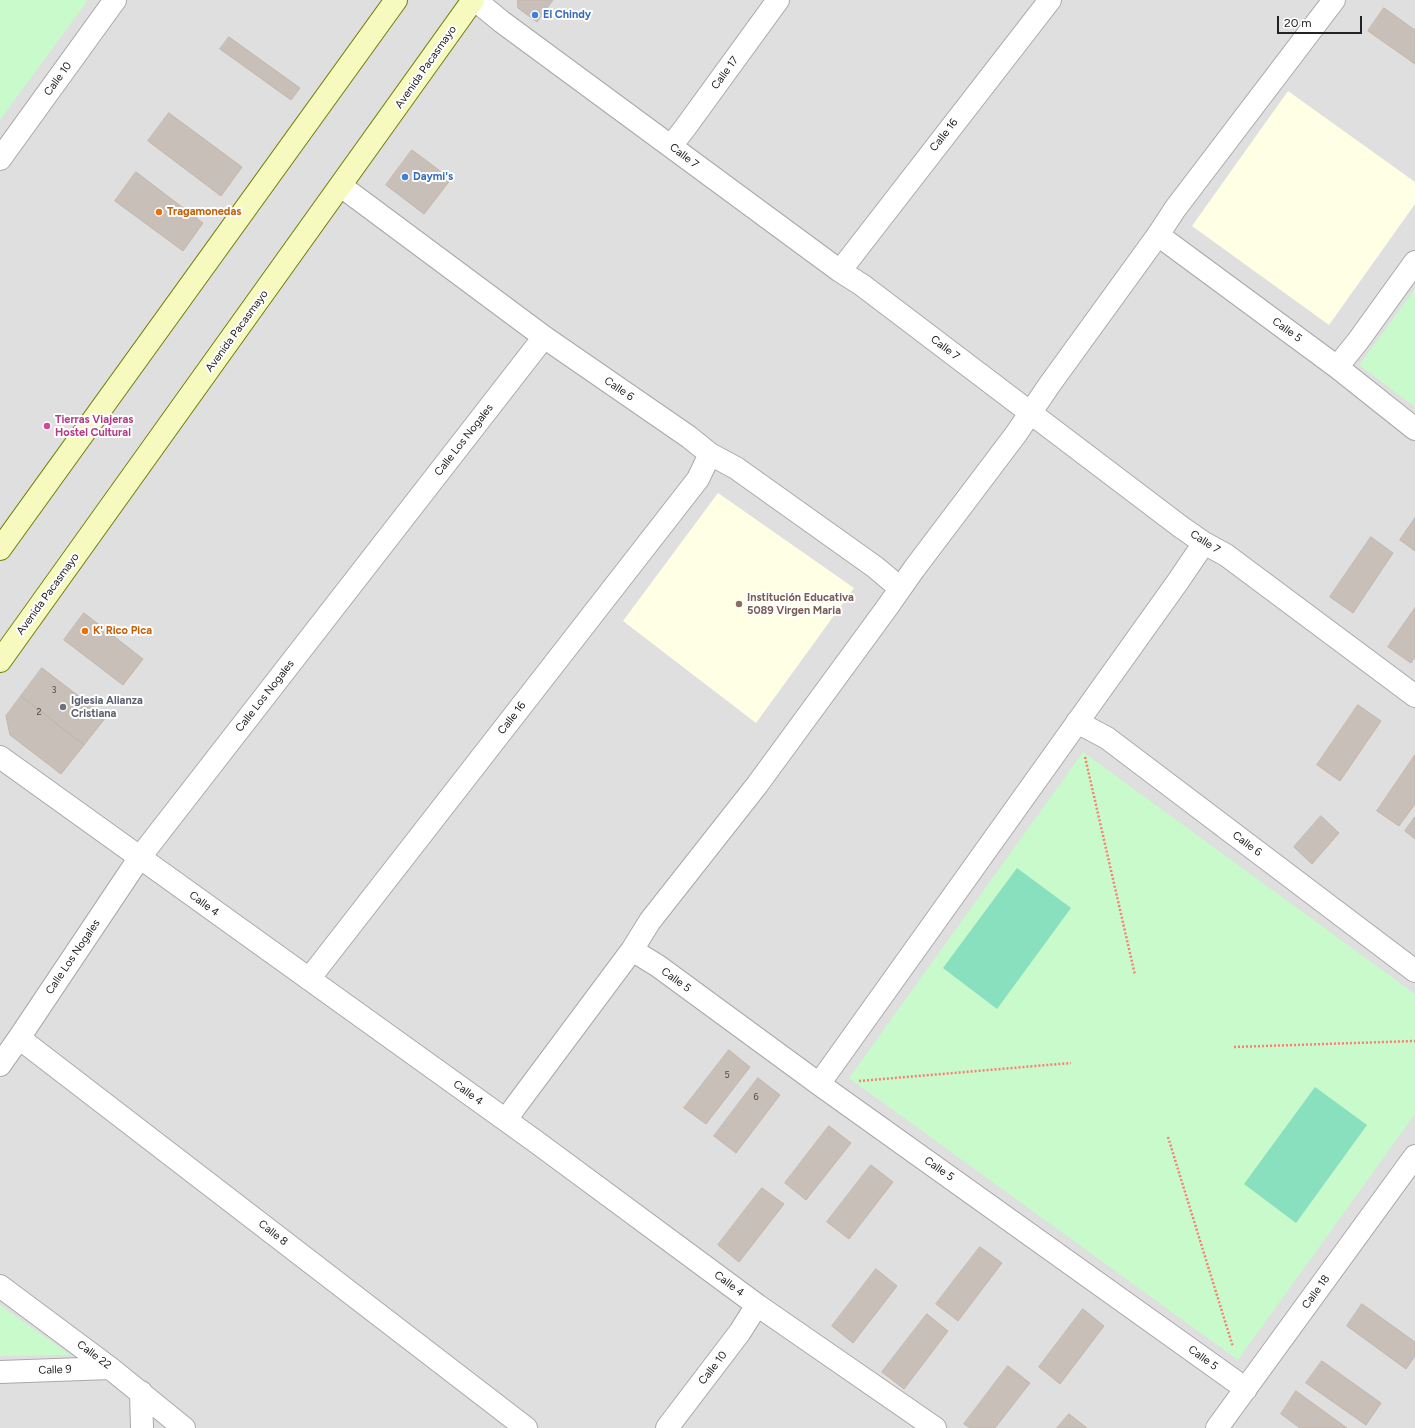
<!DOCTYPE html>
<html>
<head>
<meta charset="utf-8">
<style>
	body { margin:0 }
	#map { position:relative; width:1415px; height:1428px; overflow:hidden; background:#f2efe9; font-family:Figtree,sans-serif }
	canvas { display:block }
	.scale { position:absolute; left:1277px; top:16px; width:85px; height:18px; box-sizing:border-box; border:2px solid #222; border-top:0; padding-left:5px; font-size:12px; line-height:14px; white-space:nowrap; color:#222; -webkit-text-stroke:3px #fff; paint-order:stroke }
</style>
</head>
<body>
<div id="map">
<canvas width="1415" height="1428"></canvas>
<div class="scale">20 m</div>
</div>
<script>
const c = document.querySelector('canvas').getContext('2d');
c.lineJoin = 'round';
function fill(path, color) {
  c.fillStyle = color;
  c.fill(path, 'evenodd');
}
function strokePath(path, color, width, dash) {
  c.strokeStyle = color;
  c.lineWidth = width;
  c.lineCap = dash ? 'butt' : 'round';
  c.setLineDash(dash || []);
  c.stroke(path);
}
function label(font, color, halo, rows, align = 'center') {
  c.font = font + ' Figtree,sans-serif';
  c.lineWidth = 4;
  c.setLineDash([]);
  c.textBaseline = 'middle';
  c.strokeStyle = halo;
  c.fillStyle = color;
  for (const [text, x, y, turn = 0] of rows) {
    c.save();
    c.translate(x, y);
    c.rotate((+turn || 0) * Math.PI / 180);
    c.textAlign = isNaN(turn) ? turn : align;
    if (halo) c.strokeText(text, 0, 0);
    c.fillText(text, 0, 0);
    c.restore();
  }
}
fill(new Path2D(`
	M0 0H1415V1428H0Z`), '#e0dfdf');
fill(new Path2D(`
	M1288 91 1415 182V204L1329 325 1192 226Z
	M718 493 854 588 756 723 623 621Z`), '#ffffe5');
fill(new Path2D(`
	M0 0H88L0 120Z
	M1415 289V407L1359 365Z
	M1083 752 1415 994V1114L1238 1360 849 1078Z
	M0 1305 70 1355 0 1356Z`), '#c8facc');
fill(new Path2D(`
	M1017 868 1071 908 997 1009 943 968Z
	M1315 1087 1367 1125 1296 1223 1244 1184Z`), '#88e0be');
const building = new Path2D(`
	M518 0H553L537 22 518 8Z
	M1384 8 1415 30V64L1368 31Z
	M229 37 300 88 291 100 220 49Z
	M169 113 242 167 221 196 148 141Z
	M412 150 451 179 424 214 386 185Z
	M136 172 203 223 183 251 115 201Z
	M1415 518V551L1400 540Z
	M1371 537 1393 553 1353 613 1330 597Z
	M1415 608V657L1411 663 1388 647Z
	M84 613 143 659 123 685 64 640Z
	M42 668 106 717 84 745 21 696Z
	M21 696 84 745 61 774 10 735 6 716Z
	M1358 705 1381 721 1340 781 1317 765Z
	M1415 755V804L1399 826 1377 811Z
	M1321 816 1339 833 1312 864 1294 847Z
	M1415 817V839L1405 831Z
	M729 1050 750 1067 706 1124 684 1108Z
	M758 1078 780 1095 736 1153 714 1136Z
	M829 1126 851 1143 806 1200 785 1183Z
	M871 1165 893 1182 849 1239 827 1222Z
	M762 1188 784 1204 739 1262 718 1245Z
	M980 1247 1002 1263 958 1321 936 1304Z
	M876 1269 897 1286 853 1343 832 1326Z
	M1362 1304 1415 1342V1356L1406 1369 1347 1326Z
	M1083 1309 1104 1326 1060 1384 1039 1367Z
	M927 1314 948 1331 904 1389 882 1372Z
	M1322 1361 1381 1403 1366 1425 1306 1383Z
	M1008 1366 1030 1383 995 1428H970L964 1424Z
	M1296 1391 1347 1428H1300L1281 1414Z
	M1069 1414 1087 1428H1057Z`);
fill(building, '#c7bfb8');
strokePath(building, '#c4b6ab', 1);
const street = new Path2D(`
	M475 0 502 22 840 271 862 285 1181 527 1204 543 1226 555 1415 696
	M671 146 685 128 778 0
	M0 159 115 0
	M341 186 544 337 689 437 710 454 736 468 875 567 900 588
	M1158 235 1337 367 1415 429
	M840 271 1050 0
	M1337 367 1358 341 1415 262
	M1077 722 1107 738 1415 971
	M0 757 535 1141 757 1305 935 1428
	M632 950 658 966 819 1084 1246 1389
	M309 979 698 479 710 454
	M19 1038 526 1428
	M0 1065 19 1038 140 857 544 337
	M819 1084 1179 580 1204 543
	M506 1120 515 1107 632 950 650 921 757 785 886 609 914 569 1016 434 1050 384 1158 235 1175 209 1334 0
	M0 1286 110 1368 184 1428
	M0 1372 110 1368
	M141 1392 142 1428
	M667 1428 740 1332 757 1305
	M1217 1428 1415 1156`);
const secondary = new Path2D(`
	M0 549 396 0
	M0 661 473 0`);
strokePath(street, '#a9a9a9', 24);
strokePath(secondary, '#707d05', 24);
strokePath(new Path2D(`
	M1085 757 1135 975
	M1234 1047 1415 1041
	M859 1081 1071 1063
	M1168 1137 1233 1347`), '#fa8072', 2.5, [2, 2]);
strokePath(street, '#fff', 22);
strokePath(secondary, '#f7fabf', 22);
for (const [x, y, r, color] of [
	[535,15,4,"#3f7fe0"],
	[405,177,4,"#3f7fe0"],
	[159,212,4,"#e8710a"],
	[47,426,4,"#d1479c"],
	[739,604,4,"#8d6e63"],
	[85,631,4,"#e8710a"],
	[63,707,4,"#6b7280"]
]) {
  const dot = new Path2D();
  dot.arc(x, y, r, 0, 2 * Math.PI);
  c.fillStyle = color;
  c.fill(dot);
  strokePath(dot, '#fff', 1.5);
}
label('9px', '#4b4948', null, [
	["3",54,690],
	["2",39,712],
	["5",727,1075],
	["6",756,1097]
]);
label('bold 11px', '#366cbe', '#fff', [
	["El Chindy",543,15],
	["Daymi's",413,177]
], 'left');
label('11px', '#222', '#fff', [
	["Avenida Pacasmayo",426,67,-55],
	["Calle 17",725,73,-54],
	["Calle 10",58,79,-54],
	["Calle 16",944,135,-52],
	["Calle 7",684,156,37],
	["Calle 5",1287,330,36],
	["Avenida Pacasmayo",237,331,-54],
	["Calle 7",945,348,37],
	["Calle 6",619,389,34],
	["Calle Los Nogales",464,440,-52],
	["Calle 7",1205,542,33],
	["Avenida Pacasmayo",48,594,-54],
	["Calle Los Nogales",265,696,-52],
	["Calle 16",512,718,-52],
	["Calle 6",1247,844,37],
	["Calle 4",204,904,36],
	["Calle Los Nogales",73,957,-56],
	["Calle 5",676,980,36],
	["Calle 4",468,1093,36],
	["Calle 5",939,1169,35],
	["Calle 8",273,1233,38],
	["Calle 4",729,1284,37],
	["Calle 18",1316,1292,-54],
	["Calle 22",94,1355,37],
	["Calle 5",1203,1358,36],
	["Calle 10",713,1368,-52],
	["Calle 9",55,1370,-2]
]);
label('bold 11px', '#c56008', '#fff', [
	["Tragamonedas",167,212],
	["K' Rico Pica",93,631]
], 'left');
label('bold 11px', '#b23c85', '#fff', [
	["Tierras Viajeras",55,420],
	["Hostel Cultural",55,433]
], 'left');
label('bold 11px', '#785e54', '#fff', [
	["Institución Educativa",747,598],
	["5089 Virgen Maria",747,611]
], 'left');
label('bold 11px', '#5b616d', '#fff', [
	["Iglesia Alianza",71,701],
	["Cristiana",71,714]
], 'left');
</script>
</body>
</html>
